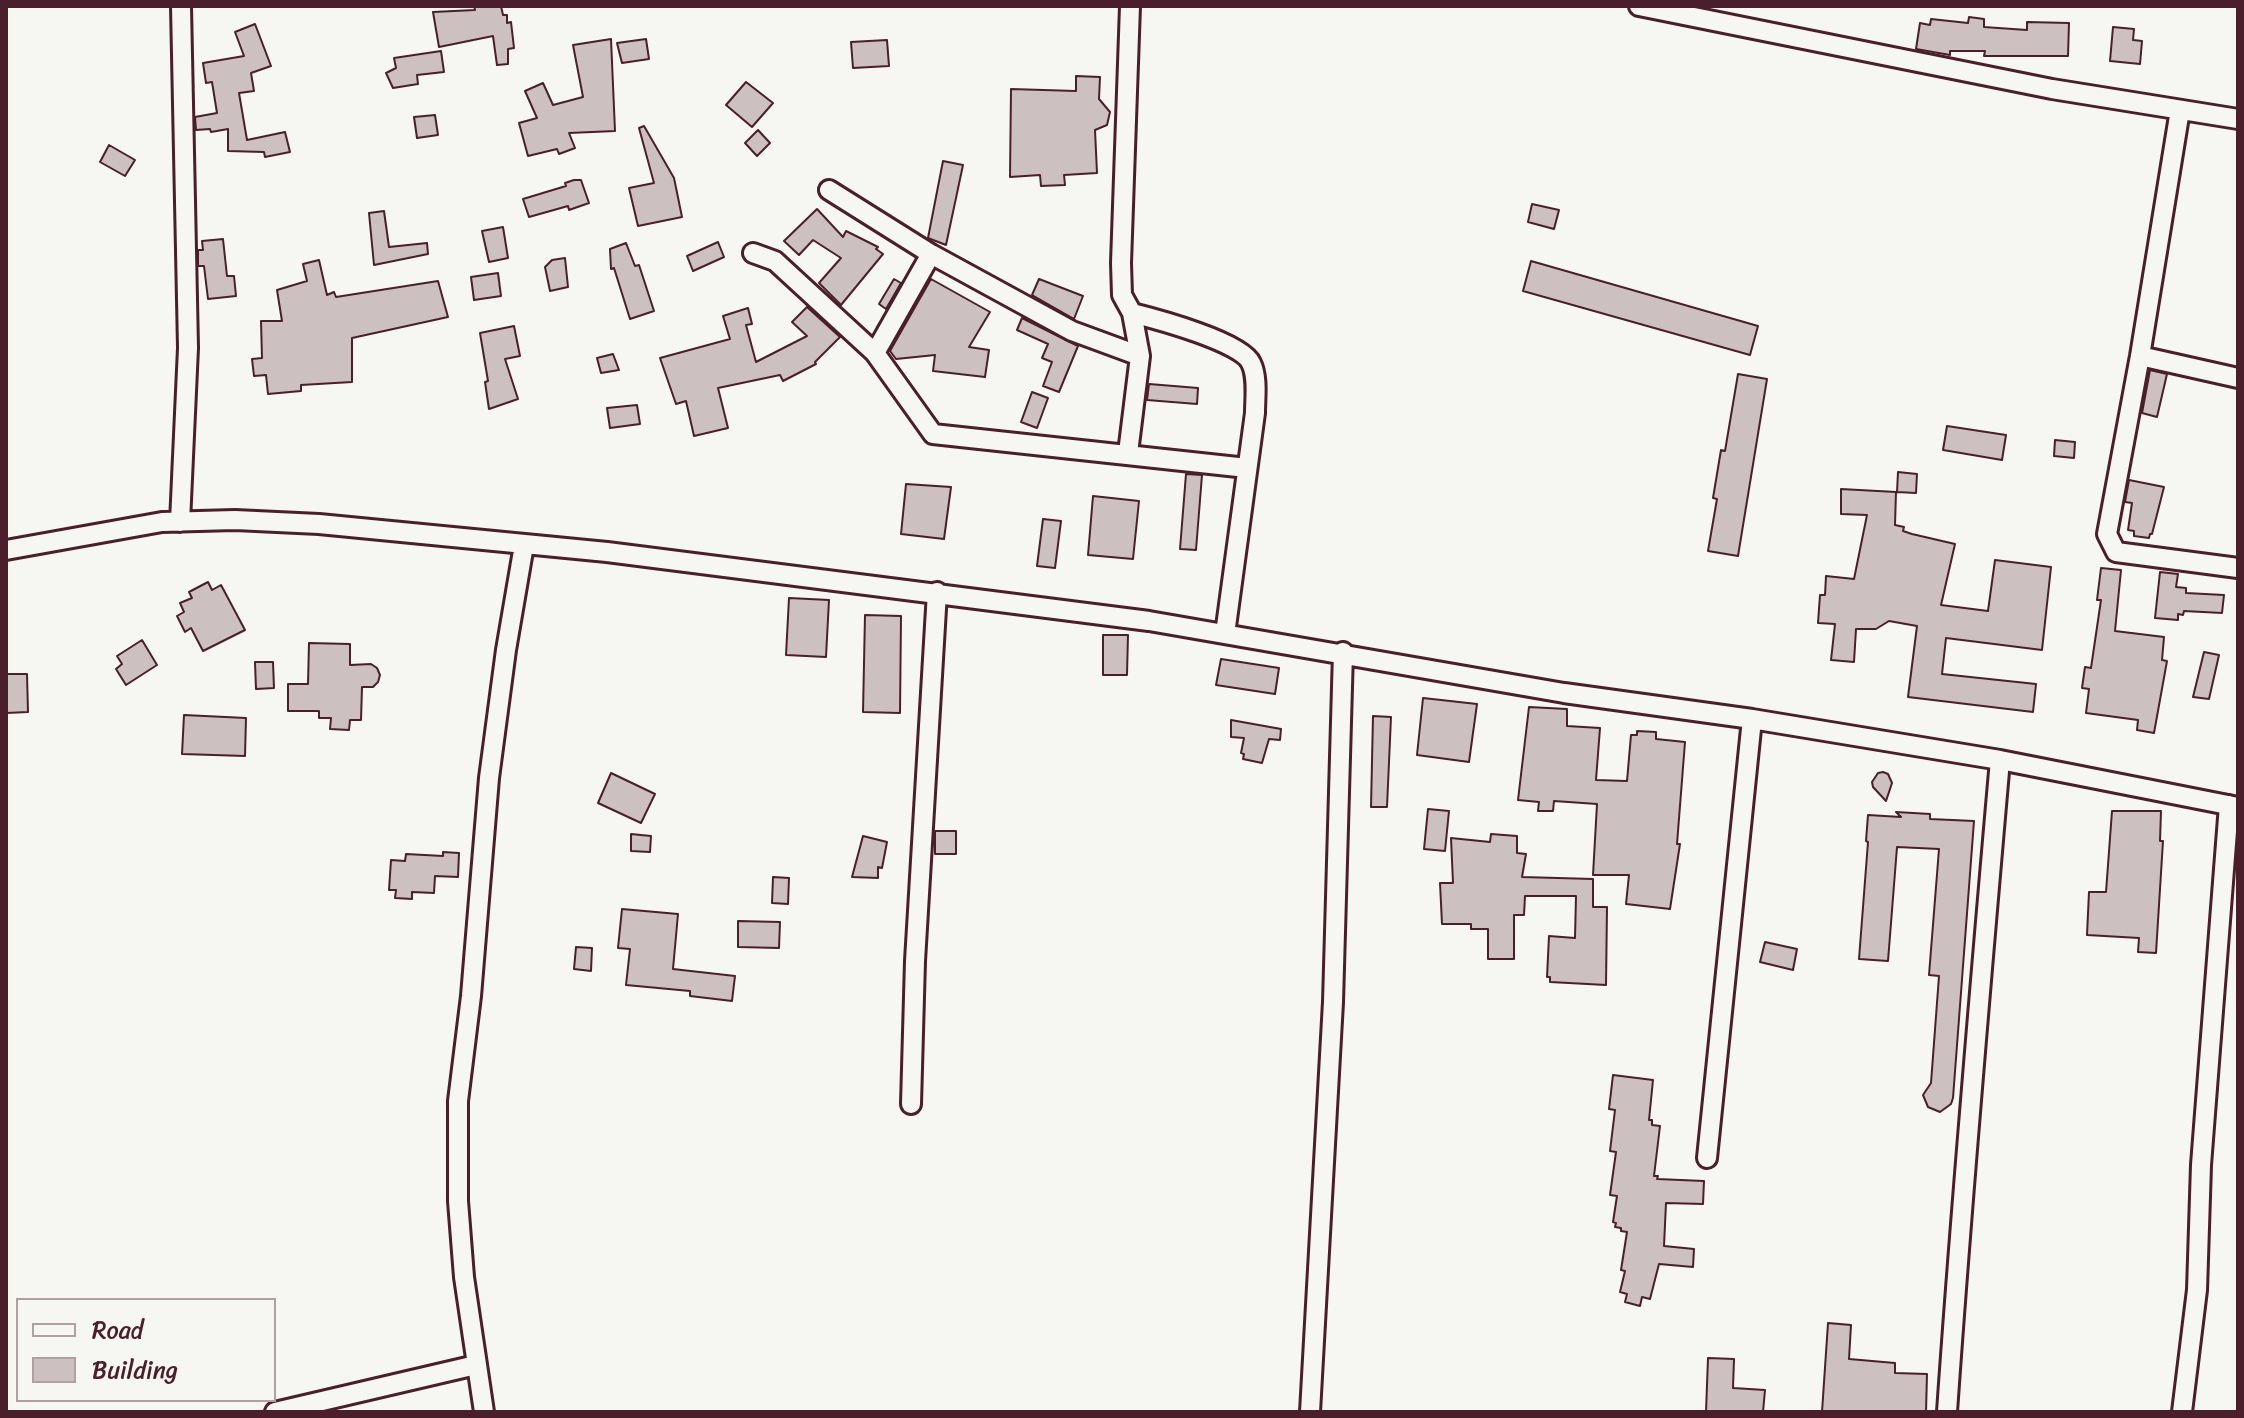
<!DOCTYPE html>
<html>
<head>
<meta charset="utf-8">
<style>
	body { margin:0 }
	#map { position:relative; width:2244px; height:1418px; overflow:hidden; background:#f6f6f2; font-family:Sriracha,sans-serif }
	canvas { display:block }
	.frame { position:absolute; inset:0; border:8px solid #4a1f2b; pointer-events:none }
	.legend { position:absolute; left:16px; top:1298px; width:260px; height:104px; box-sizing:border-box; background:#f6f6f2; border:2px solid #b1a0a2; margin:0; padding:10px 14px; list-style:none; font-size:24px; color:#4a1f2b }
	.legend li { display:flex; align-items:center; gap:16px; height:40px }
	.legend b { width:40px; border:2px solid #b1a0a2 }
</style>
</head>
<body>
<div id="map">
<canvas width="2244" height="1418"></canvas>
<div class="frame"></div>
<ul class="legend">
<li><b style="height:10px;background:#f6f6f2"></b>Road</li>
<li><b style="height:22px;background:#ccc1c0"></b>Building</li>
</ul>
</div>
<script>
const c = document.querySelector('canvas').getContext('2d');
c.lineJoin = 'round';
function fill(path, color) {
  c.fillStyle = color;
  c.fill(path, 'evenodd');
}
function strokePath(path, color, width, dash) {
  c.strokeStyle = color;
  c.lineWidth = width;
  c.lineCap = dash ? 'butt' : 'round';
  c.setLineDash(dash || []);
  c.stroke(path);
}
const building = new Path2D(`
	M474 6H501L503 15H507V23L511 22 514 48 508 49V64L497 65 493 36 439 47 433 12 475 10Z
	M1969 17 1984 19V27L2027 30V22L2069 23 2068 56H1984L1985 51H1950V55L1916 49 1920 23 1930 25 1931 19 1968 23Z
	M255 24 271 66 251 73 254 91 239 93 247 140 285 132 290 152 265 157 264 152 228 151V129L211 132 210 129 196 130 195 117 217 113 212 82 206 83 203 63 244 56 235 32Z
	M2113 27 2134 29 2133 40 2142 41 2140 64 2110 61Z
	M611 39 615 131 569 133 575 148 559 154 557 149 528 156 519 123 537 118 525 91 543 83 553 105 583 97 573 45Z
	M646 39 649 59 622 63 617 43Z
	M887 40 889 66 853 68 851 42Z
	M441 51 444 72 417 75 418 84 393 88 386 73 396 68 394 58Z
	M1076 76 1100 77 1099 99 1110 112 1107 125 1095 130 1097 173 1064 175 1065 185 1041 186 1040 175 1010 177 1011 89 1076 91Z
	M746 82 773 103 752 127 726 105Z
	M435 115 438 135 417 138 414 117Z
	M644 126 674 178 682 217 638 226 629 188 654 183 639 128Z
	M758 130 770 143 757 156 745 143Z
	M109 145 135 160 125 176 100 162Z
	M943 161 963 165 946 245 928 238Z
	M574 180H581L589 203 569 210 568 206 529 217 523 199 566 186 565 183Z
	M1532 204 1559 210 1554 229 1528 222Z
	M817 209 843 237 846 231 878 247 876 249 883 254 841 305 819 283 841 258 813 240 799 255 784 241Z
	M384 211 389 247 427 243 428 254 374 265 369 213Z
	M503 227 508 258 489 262 482 231Z
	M223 239 227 276H234L236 296 208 299 204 266H198V250H203L202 241Z
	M718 242 724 257 693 271 687 256Z
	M626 243 635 266 639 265 654 311 630 319 614 268 611 269 610 249Z
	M565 258 568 287 550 291 545 267 552 260Z
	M319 260 327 295 334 292 336 297 438 281 448 317 352 338V382L301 385V391L268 394 266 375 254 376 252 359 262 358 261 321H282L277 290 307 281 303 264Z
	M1531 261 1758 326 1750 355 1523 291Z
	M498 273 501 296 474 300 471 277Z
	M894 279 901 283 886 309 879 304Z
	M931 279 990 312 969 347 989 350 985 377 933 371 935 355 896 359 890 351Z
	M1039 279 1083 296 1074 319 1032 295Z
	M807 307 840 337 815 362 816 364 783 381 780 375 718 388 728 428 694 436 686 401 676 404 660 358 730 339 723 316 748 308 752 324 746 325 756 362 807 336 792 322Z
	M1022 318 1078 346 1059 392 1043 386 1052 362 1042 358 1048 344 1017 330Z
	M514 326 520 356 505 359 518 399 489 409 485 382 488 381 480 333Z
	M613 354 619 370 601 373 597 358Z
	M2150 370 2167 374 2157 417 2142 413Z
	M1738 374 1767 379 1738 556 1708 551 1717 499 1713 498 1721 450 1725 451Z
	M1149 384 1198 388 1197 404 1147 400Z
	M1032 392 1048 398 1037 428 1021 422Z
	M637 405 640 424 610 428 607 408Z
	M1947 426 2006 435 2002 460 1943 450Z
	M2055 440 2075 442 2074 458 2054 456Z
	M1898 472 1917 474 1916 493 1897 492Z
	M1186 474 1202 475 1196 550 1180 549Z
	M2129 480 2164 487 2152 534H2150L2149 538 2134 536V531L2128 530 2132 503 2125 502Z
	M906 484 951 487 944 539 901 534Z
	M1841 489 1896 492 1895 525 1904 527 1903 531 1912 534 1955 544 1941 605 1988 611 1995 560 2051 567 2042 650 1946 638 1942 674 2036 684 2033 712 1908 697 1917 626 1889 621 1876 629H1856L1854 662 1831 660 1835 624 1818 623 1820 595H1825L1826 576 1854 579 1867 515 1841 514Z
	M1093 496 1139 501 1133 559 1088 555Z
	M1043 519 1061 521 1055 568 1037 566Z
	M2101 568 2121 570 2115 631 2164 637 2162 660 2167 661 2154 733 2137 730 2138 720 2086 713 2089 689 2082 688 2085 667 2091 668 2101 600H2097Z
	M2160 572 2178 574 2176 587 2186 588V593L2224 595 2222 613 2184 611 2183 615 2178 614V620L2155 618Z
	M208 582 212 590 221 585 245 630 203 651 191 628 185 632 177 616 184 612 180 603 192 598 189 592Z
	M789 598 829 600 826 657 786 655Z
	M865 615 901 616 900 713 863 712Z
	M1103 635H1128L1127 675H1103Z
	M142 640 157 665 126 685 116 669 122 664 117 656Z
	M309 643 350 644V665L371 664 377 668 380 675 378 682 373 687H362L361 720H350L349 730 330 729 331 718H319V711H288V684H308Z
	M2204 652 2219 655 2209 699 2193 697Z
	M1221 659 1279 668 1275 694 1216 685Z
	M255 662H273L274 688 256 689Z
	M6 674H27L28 712 6 713Z
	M1423 698 1477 704 1469 762 1417 755Z
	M1529 707 1567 709V726L1600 728 1596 780 1627 781 1631 735H1637V731L1656 732V739L1685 742 1677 844H1680L1670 909 1626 904 1629 875H1593L1597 804 1554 801 1553 811H1538L1539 802 1518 800Z
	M184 715 246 718 245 756 182 754Z
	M1373 716 1391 717 1387 807H1371Z
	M1231 720 1281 729 1280 740 1269 739 1262 763 1243 759 1244 754 1241 753 1244 738 1231 737Z
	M1883 772 1888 774 1892 783 1886 801 1873 787 1872 782 1878 773Z
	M611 773 655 794 641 823 598 803Z
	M1428 809 1449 811 1445 851 1424 849Z
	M2112 811H2161L2160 841H2163L2156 953 2138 952 2139 938 2087 935 2089 892H2106Z
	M1896 812 1930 814V819L1974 821 1953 1098 1951 1104 1940 1112 1928 1107 1923 1095 1931 1083 1939 976 1929 975 1939 849 1897 847 1888 961 1859 959 1868 842 1866 841 1868 815 1901 817Z
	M935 831H956V854H935Z
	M631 834 651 836 650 852 631 851Z
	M1491 834 1517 836V853L1526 854 1522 877 1593 879V907H1607L1606 985 1550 982V977H1547L1549 936 1575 938 1576 896H1525L1524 915H1514V959H1488V929H1471V924H1442L1440 883H1453L1451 838 1490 842Z
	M863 836 887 842 882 868 878 867V878L852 877Z
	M443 852 459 853 458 877 435 876 434 893 412 892V899L395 898 396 890H389L391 860 405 861 406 854 443 856Z
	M773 877 789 878 788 904 772 903Z
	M622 909 678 914 673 969 735 976 732 1001 690 996V991L626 985 630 949 618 948Z
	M738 921 780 922 779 948 738 947Z
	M1765 942 1797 949 1793 970 1760 962Z
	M576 947 592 948 591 971 574 969Z
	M1613 1075 1653 1080 1649 1120H1652V1125L1660 1126 1654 1176H1658L1657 1179 1704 1181 1703 1204 1666 1203 1664 1246 1694 1249 1693 1267 1659 1264 1650 1299 1642 1297 1640 1306 1625 1302 1627 1294 1620 1292 1625 1271 1621 1270 1627 1232 1621 1231V1228L1615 1227 1616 1223 1613 1222 1617 1196 1610 1195 1616 1152 1610 1151 1615 1110 1609 1109Z
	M1828 1323 1851 1325 1849 1359 1895 1363V1373L1927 1374 1926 1412H1822Z
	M1708 1358 1734 1359 1733 1388 1765 1390 1763 1412H1706Z`);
fill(building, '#ccc1c0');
strokePath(building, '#4a1f2b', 2);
const minor = new Path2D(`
	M1130 6 1121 263 1122 295 1132 313C1156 319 1242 342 1251 363 1258 377 1255 398 1255 413L1225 634
	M1639 6 2052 89 2238 119
	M2180 110 2140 356 2107 534 2116 552 2238 568
	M829 190 931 254 1072 331 1140 356
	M753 253 775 261 875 353 933 434 1247 468
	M875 353 931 254
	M2140 356 2238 378
	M1128 453 1140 356 1132 313
	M180 522 188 348 181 6
	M6 550 162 522 235 520 319 524 607 552 1149 621 1564 693 1752 719 2000 760 2238 807
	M911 1104 915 961 937 592
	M1707 1158 1752 719
	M275 1412 476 1365
	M484 1412 464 1277 458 1201V1101L471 996 489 778 506 650 524 545
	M1310 1412 1333 1002 1343 652
	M1947 1412C1962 1194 1981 977 2000 760
	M2182 1412 2197 1290 2201 1165 2229 805`);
strokePath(minor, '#4a1f2b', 24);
strokePath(minor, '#f6f6f2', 18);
</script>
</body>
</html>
